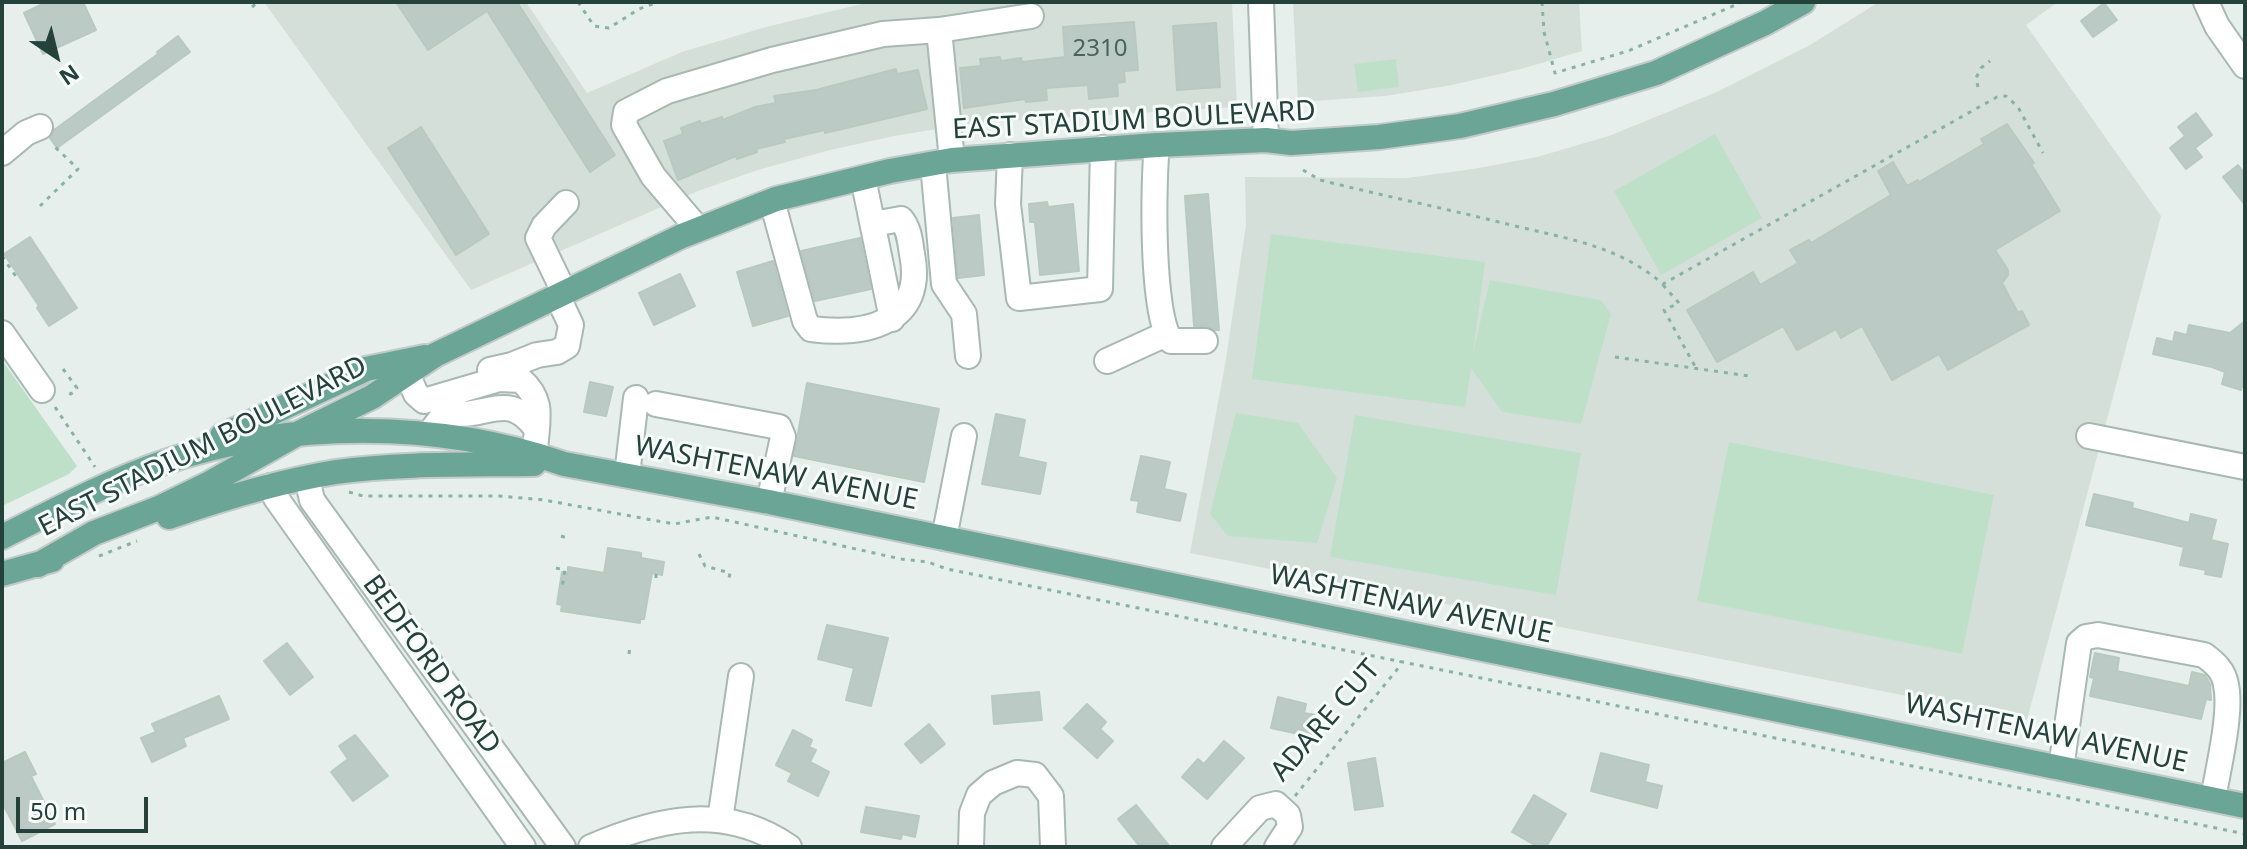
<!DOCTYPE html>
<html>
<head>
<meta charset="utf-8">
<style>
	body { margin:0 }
	#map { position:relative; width:2247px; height:849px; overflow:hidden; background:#e6efeb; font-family:"Noto Sans",sans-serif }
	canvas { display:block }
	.frame { position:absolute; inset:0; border:4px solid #24423a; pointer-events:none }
	.north { position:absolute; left:16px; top:16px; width:80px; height:80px; -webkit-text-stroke:6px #f7fbf9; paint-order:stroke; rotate:145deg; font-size:22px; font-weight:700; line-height:32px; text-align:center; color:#24423a }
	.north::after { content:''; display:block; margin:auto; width:28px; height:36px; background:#24423a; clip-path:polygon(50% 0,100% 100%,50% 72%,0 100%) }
	.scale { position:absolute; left:16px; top:797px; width:132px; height:36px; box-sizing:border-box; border:4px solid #24423a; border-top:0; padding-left:10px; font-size:24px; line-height:28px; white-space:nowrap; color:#24423a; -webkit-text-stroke:6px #f7fbf9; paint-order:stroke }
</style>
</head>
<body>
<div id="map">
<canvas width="2247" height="849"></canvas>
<div class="frame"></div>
<div class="north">N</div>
<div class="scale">50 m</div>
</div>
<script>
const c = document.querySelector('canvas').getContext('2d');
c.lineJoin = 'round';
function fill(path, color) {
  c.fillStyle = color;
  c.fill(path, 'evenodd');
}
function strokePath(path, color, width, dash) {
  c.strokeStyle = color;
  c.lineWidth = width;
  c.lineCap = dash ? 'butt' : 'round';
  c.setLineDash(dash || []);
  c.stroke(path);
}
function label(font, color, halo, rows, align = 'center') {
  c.font = font + ' "Noto Sans",sans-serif';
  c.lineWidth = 6;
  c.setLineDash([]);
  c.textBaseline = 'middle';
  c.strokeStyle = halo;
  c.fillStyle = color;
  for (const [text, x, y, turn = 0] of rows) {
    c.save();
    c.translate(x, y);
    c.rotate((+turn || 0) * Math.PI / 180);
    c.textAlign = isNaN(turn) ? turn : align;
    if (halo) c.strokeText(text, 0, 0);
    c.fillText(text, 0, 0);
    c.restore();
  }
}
fill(new Path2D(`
	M264 2H526L587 93 682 52 766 27 870 2H1232L1237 107 975 123 894 136 830 150 758 170 698 191 471 290Z
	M1293 2H1579L1582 51 1521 69 1452 85 1385 96 1298 102Z
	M1879 2H2058L2026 25 2161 216 2027 720 1190 553 1225 365 1246 225 1245 177 1407 178 1473 169 1537 157 1609 136 1719 91 1810 45Z`), '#d4dfda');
fill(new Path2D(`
	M1396 59 1399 87 1358 92 1354 64Z
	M1715 134 1762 218 1661 275 1614 191Z
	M1271 234 1485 262 1473 353 1490 280 1601 300 1611 314 1581 424 1502 412 1471 368 1465 407 1252 379Z
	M2 360 77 466 69 474 2 506Z
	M1236 413 1298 423 1337 478 1317 543 1228 536 1210 514Z
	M1355 415 1581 453 1556 595 1330 557Z
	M1729 442 1994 495 1962 654 1697 601Z`), '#bfe0c8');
const building = new Path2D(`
	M47 2H83L96 30 43 54 24 13Z
	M396 2H517L615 155 590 172 487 11 428 50Z
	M2104 3 2117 20 2093 37 2081 21Z
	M1134 22 1138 70 1124 71 1125 82 1117 83 1118 96 1089 99 1088 85 1046 88 1047 100 1026 102 1025 99 964 108 960 68 981 66 980 59 1000 57 1001 61 1021 58 1022 62 1065 57 1063 27Z
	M1216 23 1220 87 1177 90 1173 26Z
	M178 36 190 52 57 148 50 138 54 130 158 54 157 52Z
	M896 69 897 74 918 70 927 109 825 133V130L784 139 785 142 756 149 757 152 737 159 736 156 678 180 664 141 683 134 681 128 700 121 701 124 722 117 723 120 755 107 776 103 774 96 816 90Z
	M2196 113 2212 135 2195 148 2202 157 2186 169 2170 148 2185 136 2178 127Z
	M2007 124 2034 163 2031 164 2060 211 1995 250 2008 270V275L2002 283 2018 313 2022 311 2029 325 1948 370 1939 354 1892 380 1862 326 1841 338 1836 329 1797 350 1783 326 1717 362 1687 310 1753 272 1760 285 1798 263 1790 250 1809 240 1811 243 1891 195 1878 171 1893 162 1907 186 1918 180 1919 182 1984 144 1981 139Z
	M421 127 489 234 456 255 388 148Z
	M2238 165 2245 174V205L2223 177Z
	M1208 194 1219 330H1215L1206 326H1194L1185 196Z
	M1047 202 1048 207 1073 204 1079 271 1040 275 1035 222H1030L1029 204Z
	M979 215 984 275 958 278 953 218Z
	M30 237 77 308 49 326 37 308 39 306 4 254Z
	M860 238 871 289 815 301 801 251Z
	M773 261 788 316 753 326 737 272Z
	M680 274 695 306 654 325 639 293Z
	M2245 321V377L2241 390 2222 384 2225 372 2212 367 2153 354 2157 338 2173 342 2175 332 2187 335 2189 325 2230 333Z
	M590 382 613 387 606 416 584 412Z
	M807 383 939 409 924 482 794 456Z
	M996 414 1025 420 1018 457 1046 463 1040 494 982 484Z
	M1141 456 1170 462 1164 489 1186 494 1180 521 1137 512 1139 501 1131 500Z
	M2094 494 2133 503 2132 508 2189 523 2191 514 2216 520 2211 540 2228 544 2221 577 2205 574 2206 570 2180 565 2184 547 2086 525Z
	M608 548 641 553V558L664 562 662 575 652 573 644 619H640V623L561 611 562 605 557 604 562 572 568 573V567L604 573Z
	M827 625 888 638 871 706 846 700 854 668 818 659Z
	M287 643 313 677 290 695 264 661Z
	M2095 653 2119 658 2117 671 2189 686 2192 672 2205 675 2210 684 2211 700 2206 699 2201 719 2090 696 2094 678 2090 677Z
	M1039 692 1042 720 994 724 992 696Z
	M219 696 229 719 183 738 186 746 152 762 141 738 156 732 152 724Z
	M1278 697 1306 704 1304 713 1322 716 1317 738 1271 728Z
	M1087 704 1106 722 1100 729 1113 741 1097 758 1064 728Z
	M929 724 945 744 921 763 905 744Z
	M793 730 812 740 809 747 816 750 810 762 829 772 818 796 788 781 792 773 776 765Z
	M355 735 388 776 353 801 331 772 348 759 339 746Z
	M1224 741 1244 758 1207 799 1182 777 1198 759 1204 764Z
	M25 752 36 774 31 776 55 824 22 841 2 802V763Z
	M1601 753 1649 765 1645 782 1662 786 1657 808 1591 791Z
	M1375 758 1383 806 1355 810 1348 763Z
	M1534 795 1566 814 1546 847H1538L1512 832Z
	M1136 805 1170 847H1140L1118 819Z
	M866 807 919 816 915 837 902 834 901 839 861 832Z`);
fill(building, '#bbcac4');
strokePath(building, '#b8c9c2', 2);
const minor = new Path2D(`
	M1261 2 1266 140
	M2206 2 2217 26 2245 66
	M1157 145C1153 182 1151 315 1171 341H1205
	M2 153 26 133 40 127
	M1010 155 1008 204 1019 298 1100 289 1103 148
	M952 160 939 30 1031 16
	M933 164 944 284 964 314 968 356
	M863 178 892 319
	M772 201 805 321 811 329C866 336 926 323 912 254 910 241 909 228 901 219L873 224
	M698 229 653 176 624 125 626 112 667 91 772 60 883 34 939 30
	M564 292 538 238 544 226 566 203
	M2 333 42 390
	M1107 361 1166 334
	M490 370 512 365 537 355 557 352 567 346 571 325 557 295
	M407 374 416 394 424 401 499 379 521 380C546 402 536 422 535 453
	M656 404 779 427 783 437 769 502
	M429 434 445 413C454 413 463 415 472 413 502 408 514 400 536 428
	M2089 436 2245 467
	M627 475 636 398
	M307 478 312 500 563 847
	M270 486 276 498 523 847
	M944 538 964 436
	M2061 768 2079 643 2086 637 2098 635 2204 655C2215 663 2224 671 2226 685 2232 713 2218 769 2213 799
	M720 820 741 676
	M591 847C658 818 725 803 789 847
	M971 847 972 813 979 795 993 783 1017 773 1035 775 1051 796 1053 847
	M1224 847 1260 808 1276 804 1288 815 1290 827 1277 847`);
const major = new Path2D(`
	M222 436 366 369 425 357
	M169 517C224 498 279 481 336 472 401 463 469 465 534 464
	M2 537C54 511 107 482 162 463 287 420 440 420 564 464L769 502 2245 806
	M38 565 94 533 159 508 210 483 297 434 372 397 435 355 682 236 776 199 890 171 952 160 1157 145 1266 140 1291 143 1379 137 1460 126 1554 104 1656 73 1765 23 1803 2
	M2 574 52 560`);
strokePath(minor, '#a8b8b2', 28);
strokePath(major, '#c2cac8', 28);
strokePath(new Path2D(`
	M578 2 594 26 609 28 639 9 658 2
	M1542 2 1544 32 1555 73 1628 51 1740 3
	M252 7 258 2
	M1978 87 1976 78 1981 68 1990 61
	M1303 170 1320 180C1384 196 1448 209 1511 225 1568 239 1617 245 1663 284L1997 97 2006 96 2018 107 2043 153
	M40 206 78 169 53 145
	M2 256 17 278 20 277
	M1663 285 1679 303 1664 310 1697 370
	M1615 357 1749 376
	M63 369 77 388 71 394 64 391
	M55 407 95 467
	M349 492 363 496H499L544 500 674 524 712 517 901 559 928 562 947 569 2245 834
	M561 536 567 538
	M699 554 705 566 730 573 729 578
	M99 556 137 541
	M556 568 565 570 562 588
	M656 578V574
	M629 654 630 646
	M1295 796 1399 667 1401 661`), '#86b3a5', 3, [4, 6]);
strokePath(minor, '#fff', 24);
strokePath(major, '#6aa596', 24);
label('24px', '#4a645c', null, [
	["2310",1100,49]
]);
label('28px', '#24423a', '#f7fbf9', [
	["EAST STADIUM BOULEVARD",1134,121,-3],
	["EAST STADIUM BOULEVARD",203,447,-27],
	["WASHTENAW AVENUE",776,474,11],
	["WASHTENAW AVENUE",1411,605,12],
	["BEDFORD ROAD",431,665,54],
	["ADARE CUT",1326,721,-49],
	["WASHTENAW AVENUE",2046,734,12]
]);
</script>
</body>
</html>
